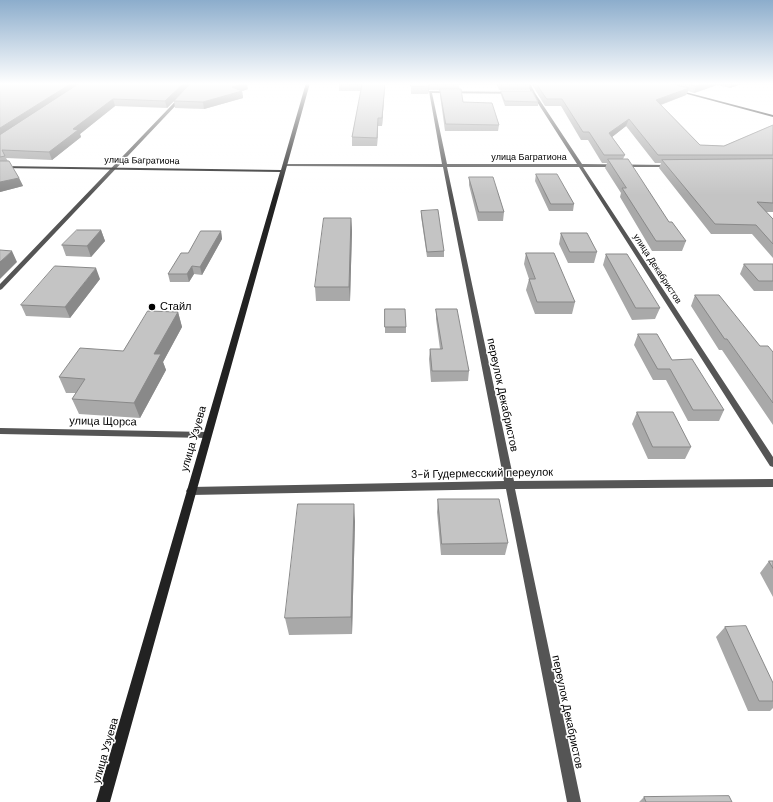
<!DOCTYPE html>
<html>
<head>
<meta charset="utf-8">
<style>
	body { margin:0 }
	canvas { display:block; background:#fff }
</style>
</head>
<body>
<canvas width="773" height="802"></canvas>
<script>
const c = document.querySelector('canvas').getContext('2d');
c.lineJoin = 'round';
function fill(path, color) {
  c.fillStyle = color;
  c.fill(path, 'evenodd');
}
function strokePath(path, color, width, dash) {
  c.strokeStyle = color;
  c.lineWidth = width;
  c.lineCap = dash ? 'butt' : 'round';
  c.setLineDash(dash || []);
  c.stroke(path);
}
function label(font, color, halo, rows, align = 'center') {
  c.font = font + ' "DM Sans",sans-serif';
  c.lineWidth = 3;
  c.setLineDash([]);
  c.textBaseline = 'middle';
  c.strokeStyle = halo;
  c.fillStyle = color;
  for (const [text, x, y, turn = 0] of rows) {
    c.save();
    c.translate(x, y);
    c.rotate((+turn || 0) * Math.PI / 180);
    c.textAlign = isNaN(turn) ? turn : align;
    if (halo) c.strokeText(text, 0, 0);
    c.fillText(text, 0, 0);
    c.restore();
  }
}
fill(new Path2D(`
	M193 83H197L2 289 0 290V284Z
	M526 83H530L535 93 582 164 670 165 672 166 670 167H583L773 457V467L770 466 579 167H447L514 481 773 479V487L515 489 581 802H567L506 489 191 495 188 494 186 491 188 488 191 487 504 481 443 167 285 166 283 165 285 164H442L429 91 531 92ZM432 93 532 94 577 164H447Z
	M0 428 207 432 210 433 211 435 210 437 207 438 0 434Z`), '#555');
fill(new Path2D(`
	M306 83H310L110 802H96L280 172 0 168V166L281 170Z`), '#222');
fill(new Path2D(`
	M646 83H651L773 115V117Z`), '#000');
fill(new Path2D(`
	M0 83 248 89 242 91 243 98 204 109 175 108 174 101 167 108 115 106 80 134 81 137 52 160 6 158 8 161 19 178 23 186 0 192Z
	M339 83H385L382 126H378L377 146H352V137L361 91H339Z
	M411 83H460L459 89 463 102 499 125 498 131H445L440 95V90H429L428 94H411Z
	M496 83H529L530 84 529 90H499Z
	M531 83H744L730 88 717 85 694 93 688 91 686 95 661 105 700 145 724 146 773 125V212H766L773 219V258L752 234H711L659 168 661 163H655L626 126 612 137 625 155 623 159 669 222 686 241 682 251H652L620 197 621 193 605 168 607 163H602L588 140H581L561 106H545Z
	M501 91 538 102V106H505L501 95Z
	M536 174 574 204 573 211H549L535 181Z
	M469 177 504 212 503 221H478L469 185Z
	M421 211 444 251V257H427L421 216Z
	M351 218 352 231 350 301H316L315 287Z
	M101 230 105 241 91 257 66 256 62 245Z
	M221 231 222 239 202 275 194 274 189 282H170L168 274Z
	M561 233 597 252 594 263H568L559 244Z
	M526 253 575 302 572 314H535L526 290 529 279 524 264Z
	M606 254 660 308 655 319 632 320 603 265Z
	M744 264H773V291H754L740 274Z
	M100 279 70 318 26 316 21 305Z
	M695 295 760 346 773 352V425L722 350H719L691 306Z
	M385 309 406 327V333H385Z
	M436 309 469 371 468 381 431 382 429 359 430 349H440L436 319Z
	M178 312 182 327 163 362 166 370 140 418 79 414 72 399 76 393H66L59 377 123 351Z
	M638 334 672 360 724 410 719 421H688L666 380H653L634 345Z
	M637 412 691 447 685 459H648L632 424Z
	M438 499 508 543 505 555H441L437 512Z
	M355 521 352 634 289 635 285 618Z
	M769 561H773V597L760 573Z
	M725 627 773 683V708L770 711H748L716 637Z
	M644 797 732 802H639Z`), '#a9a9a9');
fill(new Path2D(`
	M72 83H84L0 138V128Z
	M184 83H192L167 108 165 101Z
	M246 83H247L248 89 240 92 242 91 243 98 204 109 203 102 232 87Z
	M385 83 382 126V118Z
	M429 83V90L428 94V87Z
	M705 83H718L717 85 694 93 696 86Z
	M732 83H744L730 88Z
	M689 88 686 95 654 107 656 100Z
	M113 99 115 106 80 134 81 137 52 160 49 152 73 129Z
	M378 118V126L377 146V138Z
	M629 119 626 126 607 141 609 133Z
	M19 178 23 186 0 192V182Z
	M351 218 352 231 350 301 349 287Z
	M101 230 105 241 91 257 87 246Z
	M221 231 222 239 202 275 200 267Z
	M12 251 17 262 0 279V262Z
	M192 266 194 274 189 282 187 274Z
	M96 268 100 279 70 318 65 307Z
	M178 312 182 327 163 362 166 370 140 418 134 403 154 354Z
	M354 504 355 521 352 634 351 617Z`), '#898989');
const building = new Path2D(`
	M0 83H72L0 128Z
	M80 83H184L165 101 113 99 73 129 78 130 49 152 2 150 5 156 0 157V135Z
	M191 83H246L232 87 242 91 203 102 174 101Z
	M339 83H385L382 118H378L377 138 352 137 362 84H338Z
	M411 83H429L428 87 411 86Z
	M500 83H529L530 84Z
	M536 83H667L689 88 656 100 700 145 724 146 773 125V155H658L629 119 609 133 625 155H604L589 132H583L562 99H547Z
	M684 83H705L696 86Z
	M440 89H461L463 102 492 103 499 125 446 124Z
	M501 91H532L538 102 505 101Z
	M608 159H628L669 222H672L686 241H656L622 188H626Z
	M773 159V203L757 202 773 219V244L756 225 715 224 662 160Z
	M0 161H9L19 178 0 182Z
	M536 174H557L574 204H551Z
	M469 177H493L504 212H479Z
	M438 210 444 251 427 252 421 211Z
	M324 218H351L349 287H315Z
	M77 230H101L87 246 62 245Z
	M201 231H221L200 267 192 266 187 274H168L181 253H188Z
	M561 233H587L597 252H570Z
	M0 250 12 251 0 262Z
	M526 253H554L575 302H537L529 279H535Z
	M606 254H627L660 308H636Z
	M744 264H773V281H759Z
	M55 266 96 268 65 307 21 305Z
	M695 295H719L760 346H768L773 352V403L727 339H725Z
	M385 309H405L406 327H385Z
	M436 309H457L469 371H432L430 349H442Z
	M148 311 178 312 154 354H161L134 403 72 399 85 379 59 377 80 348 123 351Z
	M638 334H657L672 360 692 359 724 410H693L670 369H658Z
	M637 412H673L691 447H653Z
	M438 499H499L508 543 442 544Z
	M298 504H354L351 617 285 618Z
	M769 561H773V568Z
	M746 626 773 683V701H759L725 627Z
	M729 796 732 802H646L644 797Z`);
fill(building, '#c4c4c4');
strokePath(building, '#898989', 1);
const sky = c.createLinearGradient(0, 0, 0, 195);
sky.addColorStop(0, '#8cadcc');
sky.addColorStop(0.43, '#fff');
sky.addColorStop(1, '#ffffff00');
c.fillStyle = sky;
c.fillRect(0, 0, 773, 195);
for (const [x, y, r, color] of [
	[152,307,4,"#000"]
]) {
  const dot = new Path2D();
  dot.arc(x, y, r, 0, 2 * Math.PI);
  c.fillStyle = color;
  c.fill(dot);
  strokePath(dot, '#fff', 1.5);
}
label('9px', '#000', '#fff', [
	["улица Багратиона",529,158],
	["улица Багратиона",142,161,1],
	["улица Декабристов",657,269,57]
]);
label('11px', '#000', '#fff', [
	["Стайл",160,307]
], 'left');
label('11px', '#000', '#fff', [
	["переулок Декабристов",502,395,78],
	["улица Щорса",103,422,1],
	["улица Узуева",194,439,-74],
	["3-й Гудермесский переулок",482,474,-1],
	["переулок Декабристов",567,712,78],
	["улица Узуева",106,751,-74]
]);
</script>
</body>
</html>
